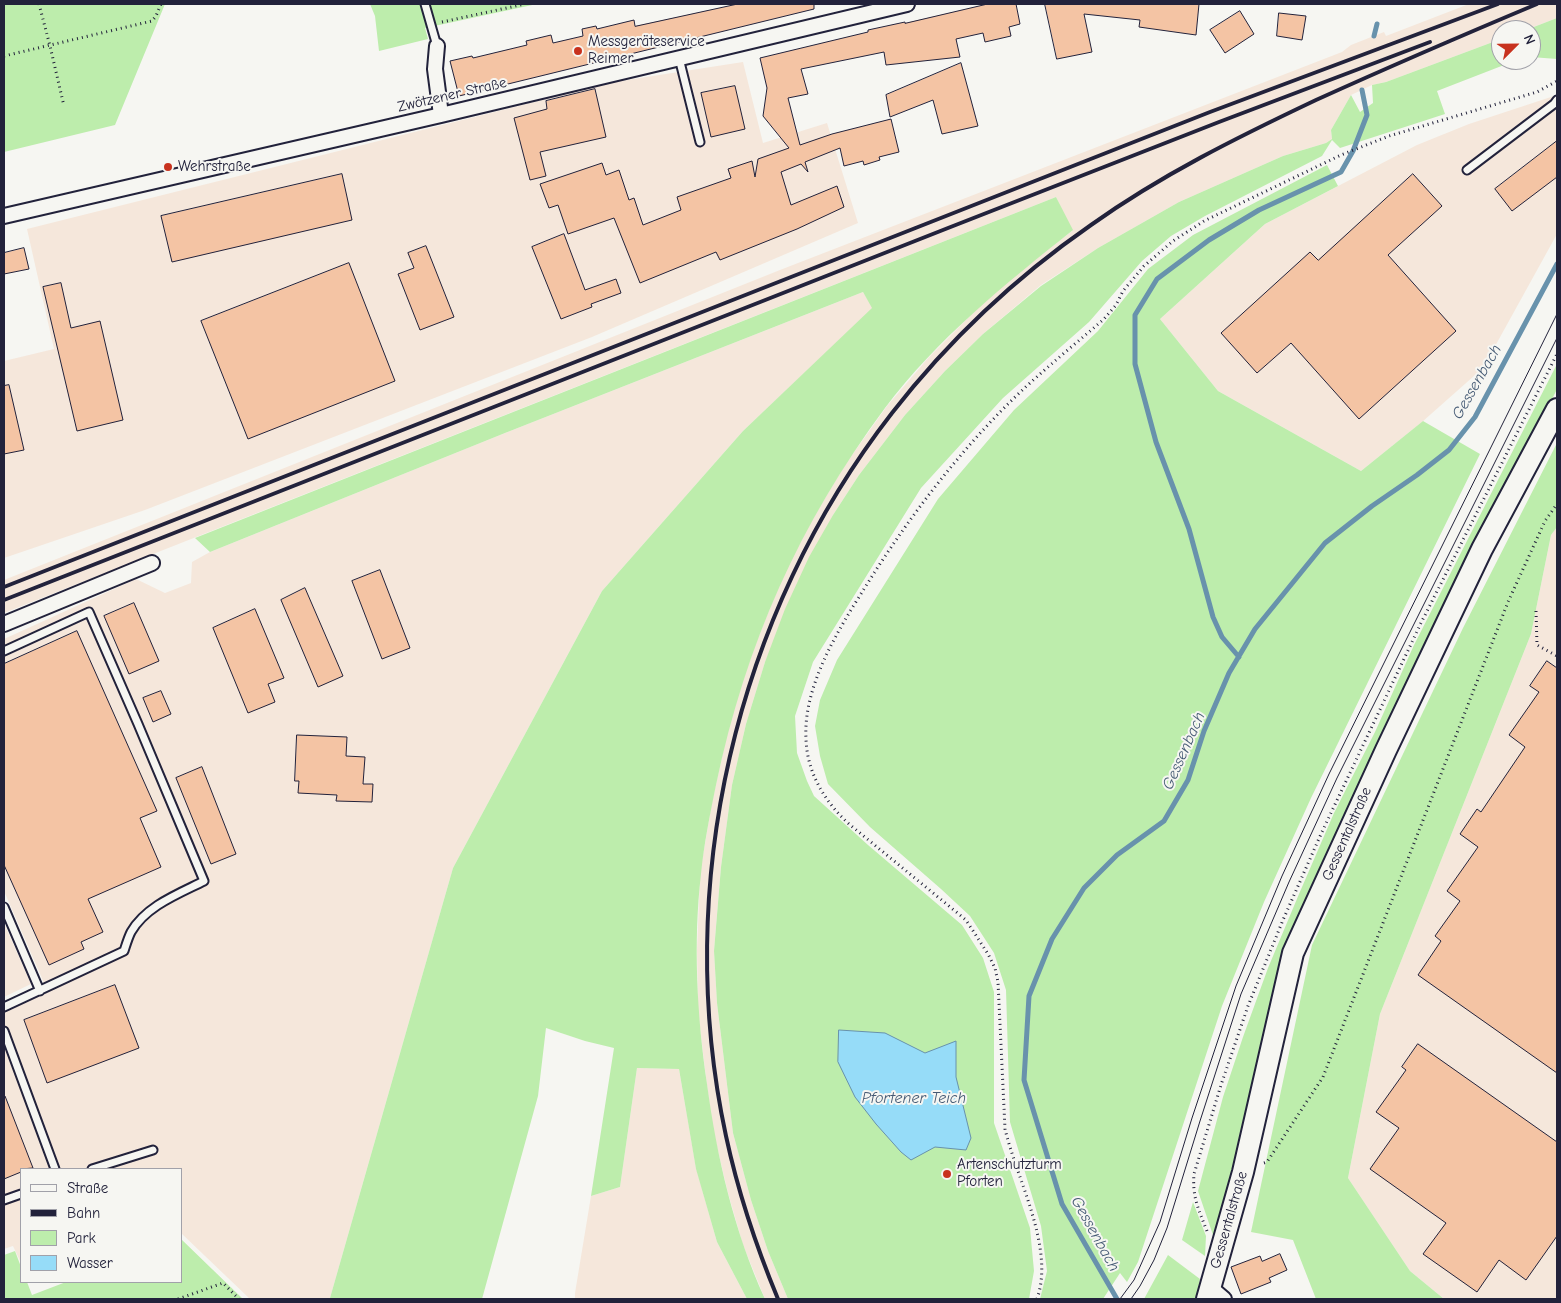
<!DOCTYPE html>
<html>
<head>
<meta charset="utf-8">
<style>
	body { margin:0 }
	#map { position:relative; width:1561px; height:1303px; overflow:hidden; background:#f6f6f2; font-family:"Comic Neue",sans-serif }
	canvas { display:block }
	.frame { position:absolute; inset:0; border:5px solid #22223b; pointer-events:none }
	.legend { position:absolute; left:20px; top:1168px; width:162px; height:115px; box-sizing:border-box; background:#f6f6f2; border:1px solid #a1a1a9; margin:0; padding:6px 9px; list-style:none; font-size:15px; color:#22223b }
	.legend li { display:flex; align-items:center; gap:10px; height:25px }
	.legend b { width:25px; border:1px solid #a1a1a9 }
	.north { position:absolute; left:1491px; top:20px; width:50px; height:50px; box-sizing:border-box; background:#f6f6f2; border:1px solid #a1a1a9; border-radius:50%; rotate:67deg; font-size:14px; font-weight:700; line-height:20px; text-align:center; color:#22223b }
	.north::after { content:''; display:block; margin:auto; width:18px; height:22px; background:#c8321e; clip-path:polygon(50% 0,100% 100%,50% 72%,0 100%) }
</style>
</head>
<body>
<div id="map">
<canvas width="1561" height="1303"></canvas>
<div class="frame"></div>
<ul class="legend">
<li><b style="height:6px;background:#f6f6f2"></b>Straße</li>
<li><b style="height:6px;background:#22223b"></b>Bahn</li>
<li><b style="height:14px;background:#bdedac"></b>Park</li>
<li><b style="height:14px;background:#96dcf8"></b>Wasser</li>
</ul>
<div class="north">N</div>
</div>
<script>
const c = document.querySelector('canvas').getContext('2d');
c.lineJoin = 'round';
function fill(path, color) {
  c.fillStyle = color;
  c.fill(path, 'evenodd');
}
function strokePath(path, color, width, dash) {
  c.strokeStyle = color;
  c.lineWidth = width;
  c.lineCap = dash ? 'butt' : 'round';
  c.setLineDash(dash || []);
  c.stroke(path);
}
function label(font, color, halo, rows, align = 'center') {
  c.font = font + ' "Comic Neue",sans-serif';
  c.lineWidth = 4;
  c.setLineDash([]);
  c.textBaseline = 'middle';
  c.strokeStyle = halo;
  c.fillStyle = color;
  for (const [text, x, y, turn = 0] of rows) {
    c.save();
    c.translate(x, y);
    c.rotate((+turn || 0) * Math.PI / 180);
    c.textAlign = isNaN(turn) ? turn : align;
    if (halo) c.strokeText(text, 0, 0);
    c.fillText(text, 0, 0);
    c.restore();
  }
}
fill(new Path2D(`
	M1469 4H1557V18L1526 30H1501V39L1386 82 1372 85 1351 95 1331 130 1332 139 1326 143 1283 156 1179 202 1098 248 1041 285 983 334 945 371 905 415 859 475 833 515 765 662 746 724 732 785 721 867 714 951 717 1003 733 1133 751 1200 768 1251 788 1299H765L743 1245 728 1193 713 1130 705 1070 698 1010 697 950 700 874 711 807 725 743 739 691 757 640 785 571 813 518 845 465 887 406 929 357 982 304 1011 278 1072 231 1056 197 4 613V580L780 270 1342 52 1351 45 1384 32 1386 36Z
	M743 62 763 143 827 123 858 223 592 337 145 510 4 558V361L54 349 27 229 614 82Z
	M1557 95V234L1483 368 1422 422 1361 471 1218 391 1160 319 1265 224 1417 145 1469 124Z
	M863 292 873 308 743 431 602 591 453 868 330 1298 327 1299H250L181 1233V1169H21V1263L13 1246 4 1249V1001L44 983 4 891V639L136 579 165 593 191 583 192 562 210 552 505 433Z
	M1557 527V1299H1444L1410 1271 1348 1178 1380 1014 1531 634 1551 535Z
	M4 923 31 984 4 997Z
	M637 1068 679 1069 696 1168 717 1242 747 1299H575V1293L591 1196 620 1187Z`), '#f5e7db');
fill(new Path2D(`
	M4 4H165L115 125 4 152Z
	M370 4H537L425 28 428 39 379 51 375 16Z
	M1557 18V59L1531 57V30H1526Z
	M1501 39V60H1517L1437 91 1445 114 1340 148 1332 140 1322 156 1205 216 1171 236 1142 261 1089 322 1003 398 921 488 813 662 795 716 797 753 807 781 814 796 868 845 962 925 983 958 994 992V1123L1030 1228 1034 1271 1029 1299H788L768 1251 751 1200 733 1133 717 1003 714 951 721 867 732 785 746 724 765 662 785 609 809 557 833 515 859 475 905 415 945 371 983 334 1041 286 1098 248 1179 202 1283 156 1326 143 1332 139 1331 130 1351 95 1360 112 1373 103 1372 85 1386 82Z
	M1327 165 1338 186 1265 224 1160 319 1218 391 1361 471 1423 421 1480 454 1311 798 1264 902 1222 1006 1138 1262 1127 1282 1120 1273 1103 1299H1040L1047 1271 1041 1226 1010 1122 1006 990 994 953 970 916 941 889 870 827 828 784 820 756 815 726 820 700 837 660 938 499 1014 410 1098 331 1148 269 1193 235Z
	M1056 197 1073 230C1005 284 937 339 885 408 799 524 746 643 716 785 710 814 704 844 701 874 693 943 697 1016 707 1084 717 1158 734 1231 765 1299H747L717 1242 696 1169 679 1069 637 1068 620 1187 591 1196 614 1048 585 1041 546 1028 538 1096 482 1299H327L330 1298 453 868 602 591 743 431 872 308 863 292 505 433 210 552 195 538Z
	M1557 364V389L1325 866 1251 1105 1215 1241 1198 1191 1223 1097 1243 1037 1268 968 1299 894 1334 813 1375 732 1414 645Z
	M1557 443V527L1551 535 1531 634 1380 1014 1348 1178 1410 1271 1444 1299H1316L1293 1240 1251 1232 1312 945 1463 628Z
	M1193 1202 1206 1236 1205 1256 1182 1240Z
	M181 1239 243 1299H4V1255L15 1251 21 1267V1282H27L32 1295 66 1282H181Z
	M1168 1255 1200 1279 1196 1299H1144Z`), '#bdedac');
const water = new Path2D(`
	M839 1030 885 1033 925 1053 956 1041V1077L971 1138 966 1150 935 1147 911 1160 901 1152 876 1124 855 1097 838 1062Z`);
fill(water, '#96dcf8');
strokePath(water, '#6892ac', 1);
strokePath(new Path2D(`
	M1374 36 1377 24
	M1239 657 1222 637 1213 617 1189 529 1156 442 1135 364V315L1157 279 1209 240 1259 210 1341 172 1353 151 1367 115 1362 90
	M1117 1299 1062 1204 1024 1080 1029 996 1052 939 1084 888 1117 855 1164 821 1188 780 1204 731 1229 673 1255 629 1325 543 1372 506 1417 475 1449 450 1475 417 1557 264`), '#6892ac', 5);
const building = new Path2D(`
	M738 4H814V9L459 96 450 61 472 56 473 58 527 45 526 41 551 35 553 43 583 36 582 29 596 26 597 29 634 20 635 26Z
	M988 4H1016L1020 24 1009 27 1011 36 985 42 983 33 956 39 960 57 886 65 884 52 801 69 808 94 788 98 800 145 832 134 891 119 899 152 879 157 880 160 864 165 863 161 844 166 840 148 805 162 808 172 801 164 781 172 791 205 837 186 844 207 797 229 720 260 716 252 640 283 614 218 568 234 558 205 549 208 540 184 602 163 606 175 619 170 629 200 634 198 643 225 681 210 677 197 731 178 728 169 752 161 755 177 758 159 789 148 763 116 767 88 760 58 868 32V30L905 22V23Z
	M1045 4H1199L1196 35 1139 27 1140 20 1084 14 1092 52 1057 59Z
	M1240 11 1254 34 1225 53 1210 30Z
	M1279 13 1306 16 1302 40 1277 36Z
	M961 63 978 126 942 134 933 100 890 117 886 95Z
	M735 86 745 129 711 137 701 93Z
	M595 89 606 137 540 152 546 176 530 180 514 118 547 109 546 101Z
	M1557 141V177L1512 211 1495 189Z
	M342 174 352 220 172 262 161 216Z
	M1413 174 1442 206 1388 255 1456 331 1359 419 1291 343 1257 373 1221 333 1310 252 1318 260Z
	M564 234 585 290 616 279 621 293 591 304 592 307 561 319 532 247Z
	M426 246 454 317 420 330 398 274 414 268 408 253Z
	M24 248 29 269 4 274V253Z
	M349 263 395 381 248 439 201 321Z
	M61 283 71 328 100 321 123 420 77 431 43 287Z
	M9 385 24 450 4 454V386Z
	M380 570 410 648 382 659 352 581Z
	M305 588 343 676 318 687 281 600Z
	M134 603 159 661 129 674 104 616Z
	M255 609 284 678 268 684 275 702 248 713 213 628Z
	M77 631 157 811 140 818 161 867 88 899 103 932 81 942 84 949 49 965 4 865V664Z
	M1547 661 1557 668V1073L1418 975 1441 941 1435 936 1460 901 1447 891 1478 847 1460 834 1477 809 1481 812 1525 747 1509 735 1539 692 1530 686Z
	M161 691 171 714 153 722 143 698Z
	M297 735 347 737 346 756 365 757 363 784H373L372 802 336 801 337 795 298 793 299 781H295Z
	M202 767 236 854 211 864 176 778Z
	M115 985 139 1048 47 1083 24 1020Z
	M1418 1044 1557 1142V1236L1526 1280 1499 1260 1477 1292 1423 1254 1446 1223 1370 1169 1399 1128 1376 1112 1406 1070 1402 1067Z
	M4 1096H5L33 1168 21 1169V1172L4 1179Z
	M1280 1254 1287 1270 1269 1278 1271 1282 1241 1294 1231 1267 1260 1256 1262 1261Z`);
fill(building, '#f4c4a4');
strokePath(building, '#22223b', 1);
const service = new Path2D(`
	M425 4 437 46
	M679 58 700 142
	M1467 170 1554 104 1557 100
	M4 651 89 612 138 724 204 881C178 894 146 906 131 932 128 938 126 945 124 951L4 1007
	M4 907 40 991
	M4 1031 55 1169
	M92 1169 153 1150
	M4 1200 21 1194`);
const minor = new Path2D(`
	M437 46 435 69 441 115
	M4 216 441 115 907 4
	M4 624 152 563
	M1210 1287 1224 1299`);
const secondary = new Path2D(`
	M1207 1299 1243 1172 1293 953 1386 750 1482 549 1557 409`);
strokePath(service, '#22223b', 11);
strokePath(minor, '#22223b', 18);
strokePath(secondary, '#22223b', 24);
strokePath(new Path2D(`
	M39 4 50 46 64 106
	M442 22 525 4
	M4 56 152 21 156 16 161 4
	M1536 611 1537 645 1557 656
	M1264 1163 1267 1162 1323 1077 1508 602 1545 521 1557 504
	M1207 1231C1199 1211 1192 1197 1194 1174L1221 1085 1248 1006 1283 920 1321 834 1421 623 1557 354
	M178 1299 223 1283 239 1299
	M1037 1299C1055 1248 1017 1180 1005 1129L998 982 995 968 988 954 966 920 849 824C825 802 807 773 806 739 803 687 837 632 864 589 905 523 953 459 1008 404 1038 374 1072 347 1104 319L1116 305 1123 291 1144 266 1173 241 1204 221 1341 155 1389 136 1537 92 1557 81`), '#22223b', 3, [1, 4]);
strokePath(service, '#f6f6f2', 7);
strokePath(minor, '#f6f6f2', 14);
strokePath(secondary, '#f6f6f2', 20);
strokePath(new Path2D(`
	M1120 1299 1134 1280 1160 1222 1192 1118 1236 986 1282 876 1329 774 1557 314
	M1131 1299 1140 1286 1154 1260 1167 1228 1200 1121 1241 994 1289 882 1337 778 1557 338`), '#22223b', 1);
strokePath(new Path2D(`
	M4 587 1210 112 1498 4
	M4 600 948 228 1219 122 1430 42
	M778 1299C756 1246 738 1192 726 1136 672 886 735 615 892 413 948 341 1016 277 1091 225 1161 175 1238 137 1316 100 1389 67 1463 35 1537 4`), '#22223b', 4);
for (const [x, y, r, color] of [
	[578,51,5,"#c8321e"],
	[168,167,5,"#c8321e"],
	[947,1174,5,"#c8321e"]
]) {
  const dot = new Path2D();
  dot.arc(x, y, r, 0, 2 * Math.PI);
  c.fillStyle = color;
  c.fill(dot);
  strokePath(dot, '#f6f6f2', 2);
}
label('15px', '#22223b', '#f6f6f2', [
	["Messgeräteservice",588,42],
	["Reimer",588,59],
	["Wehrstraße",178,167],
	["Artenschutzturm",957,1165],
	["Pforten",957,1182]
], 'left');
label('15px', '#22223b', '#f6f6f2', [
	["Zwötzener Straße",452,95,-13],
	["Gessentalstraße",1347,834,-66],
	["Gessentalstraße",1229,1220,-74]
]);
label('italic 16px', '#455a74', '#f6f6f2', [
	["Gessenbach",1477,382,-60],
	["Gessenbach",1184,751,-66],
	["Pfortener Teich",914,1098],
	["Gessenbach",1095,1234,61]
]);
</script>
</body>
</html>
